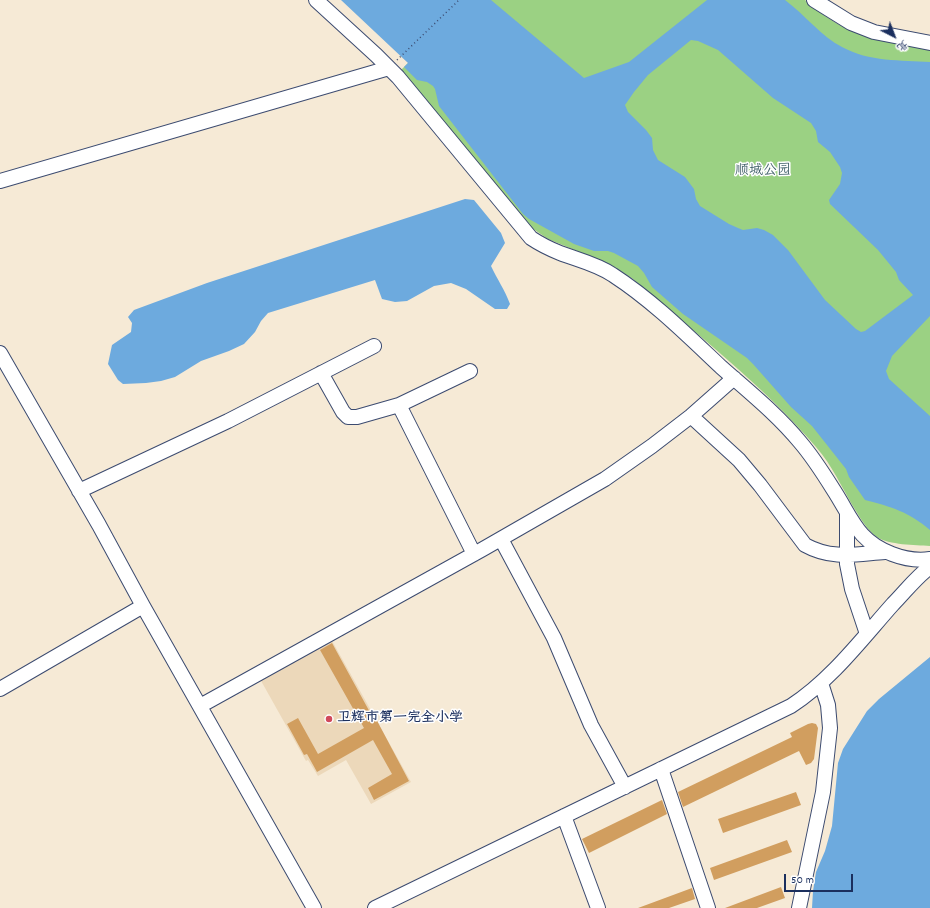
<!DOCTYPE html>
<html>
<head>
<meta charset="utf-8">
<style>
	body { margin:0 }
	#map { position:relative; width:930px; height:908px; overflow:hidden; background:#f6ead6; font-family:Dekko,"LXGW WenKai TC",sans-serif }
	canvas { display:block }
	.north { position:absolute; left:874px; top:16px; width:40px; height:40px; -webkit-text-stroke:3px #fff; paint-order:stroke; rotate:138deg; font-size:11px; font-weight:700; line-height:16px; text-align:center; color:#1b2f5e }
	.north::after { content:''; display:block; margin:auto; width:14px; height:18px; background:#1b2f5e; clip-path:polygon(50% 0,100% 100%,50% 72%,0 100%) }
	.scale { position:absolute; left:784px; top:874px; width:69px; height:18px; box-sizing:border-box; border:2px solid #1b2f5e; border-top:0; padding-left:5px; font-size:12px; line-height:14px; white-space:nowrap; color:#1b2f5e; -webkit-text-stroke:3px #fff; paint-order:stroke }
</style>
</head>
<body>
<div id="map">
<canvas width="930" height="908"></canvas>
<div class="north">北</div>
<div class="scale">50 m</div>
</div>
<script>
const c = document.querySelector('canvas').getContext('2d');
c.lineJoin = 'round';
function fill(path, color) {
  c.fillStyle = color;
  c.fill(path, 'evenodd');
}
function strokePath(path, color, width, dash) {
  c.strokeStyle = color;
  c.lineWidth = width;
  c.lineCap = dash ? 'butt' : 'round';
  c.setLineDash(dash || []);
  c.stroke(path);
}
function label(font, color, halo, rows, align = 'center') {
  c.font = font + ' Dekko,"LXGW WenKai TC",sans-serif';
  c.lineWidth = 3;
  c.setLineDash([]);
  c.textBaseline = 'middle';
  c.strokeStyle = halo;
  c.fillStyle = color;
  for (const [text, x, y, turn = 0] of rows) {
    c.save();
    c.translate(x, y);
    c.rotate((+turn || 0) * Math.PI / 180);
    c.textAlign = isNaN(turn) ? turn : align;
    if (halo) c.strokeText(text, 0, 0);
    c.fillText(text, 0, 0);
    c.restore();
  }
}
fill(new Path2D(`
	M331 639 411 782 371 804 346 760 318 776 308 760 306 761 260 679Z`), '#ecd8ba');
fill(new Path2D(`
	M471 0H805C813 6 821 14 830 19 860 40 895 43 930 48V546C915 545 889 545 877 537 867 530 861 519 854 508 842 488 832 465 816 447 762 384 695 333 633 279L611 265 548 239 523 222 482 169 401 70Z`), '#9bd183');
fill(new Path2D(`
	M341 0H491L584 78 629 62 707 0H785C804 14 822 37 842 47 869 62 901 60 930 62V316L892 356 886 371 889 379 930 416V530C909 512 892 507 865 500L849 477 846 469 812 426 791 407 753 364 747 358 683 314 652 287 644 273 638 266 614 253 608 251H594L574 244 529 219 523 214 439 106 435 89 433 86 427 82 417 80 404 67 408 63ZM691 40 698 41 718 50 773 98 811 123 816 131 818 142 830 152 840 167 842 173 840 184 829 200 830 204 878 250 896 272 899 280 913 295 865 331 861 332 856 329 825 300 788 250 773 235 764 230 757 228 743 230 738 228 729 224 700 206 696 199 694 189 685 177 658 160 653 150 652 138 646 130 628 112 625 105 634 92 648 75Z
	M465 199 474 200 501 233 505 243 491 266C497 279 505 290 510 304L507 309H495L466 289 451 283 434 286 407 301 395 302 382 299 375 280 268 313 261 321 255 332 244 344 229 351 201 361 175 377 161 381 146 383 123 384 118 380 108 364 112 345 131 332 132 323 128 317 134 310 207 283Z
	M930 657V908H812L813 891 816 872 825 851 832 826 838 763 843 749 867 711 879 699Z`), '#6daade');
fill(new Path2D(`
	M332 643 372 716 374 715 409 781 374 800 368 788 392 774 373 740 317 772 307 754 304 755 287 724 298 718 318 754 364 728 320 650Z
	M812 723 816 724 818 728 814 759 811 763 806 765 799 751 683 807 678 792 792 737 790 733 808 724Z
	M796 792 801 805 723 833 718 819Z
	M662 800 667 814 589 853 582 839Z
	M787 840 792 852 714 880 710 868Z
	M781 887 785 898 757 908H725Z
	M692 888 695 899 669 908H638Z`), '#d19e5f');
const minor = new Path2D(`
	M316 0 376 55 398 77 531 238C540 244 550 249 560 253 578 260 597 264 613 275 653 301 687 335 721 367 748 391 777 414 800 442 812 456 823 473 833 489 852 518 857 541 892 554 905 559 916 561 930 559
	M814 0 851 23 874 32 930 43
	M0 181 389 68
	M0 353 99 525 143 606 314 908
	M470 371 399 405 474 554
	M321 373 343 412 348 417H357L399 405
	M691 416 739 460 760 485 805 545C832 560 856 554 885 552
	M79 491 228 421 374 346
	M847 513V564L852 589 867 634
	M501 539 554 638 591 725 625 787
	M0 689 143 606
	M200 706 483 549 605 479 652 446 691 416 734 378
	M661 769 708 908
	M564 816 598 908
	M375 908 791 706C831 680 861 640 893 604 905 592 916 577 930 567
	M799 908 823 792 830 728 828 705 821 683`);
strokePath(minor, '#3c4b70', 16);
strokePath(new Path2D(`
	M397 60 459 0`), '#3c4b70', 1.5, [1, 3]);
strokePath(minor, '#fff', 14);
for (const [x, y, r, color] of [
	[329,719,4,"#d1495b"]
]) {
  const dot = new Path2D();
  dot.arc(x, y, r, 0, 2 * Math.PI);
  c.fillStyle = color;
  c.fill(dot);
  strokePath(dot, '#fff', 1.5);
}
label('14px', '#416069', '#fff', [
	["顺城公园",763,172]
]);
label('bold 14px', '#1b2f5e', '#fff', [
	["卫辉市第一完全小学",337,719]
], 'left');
</script>
</body>
</html>
